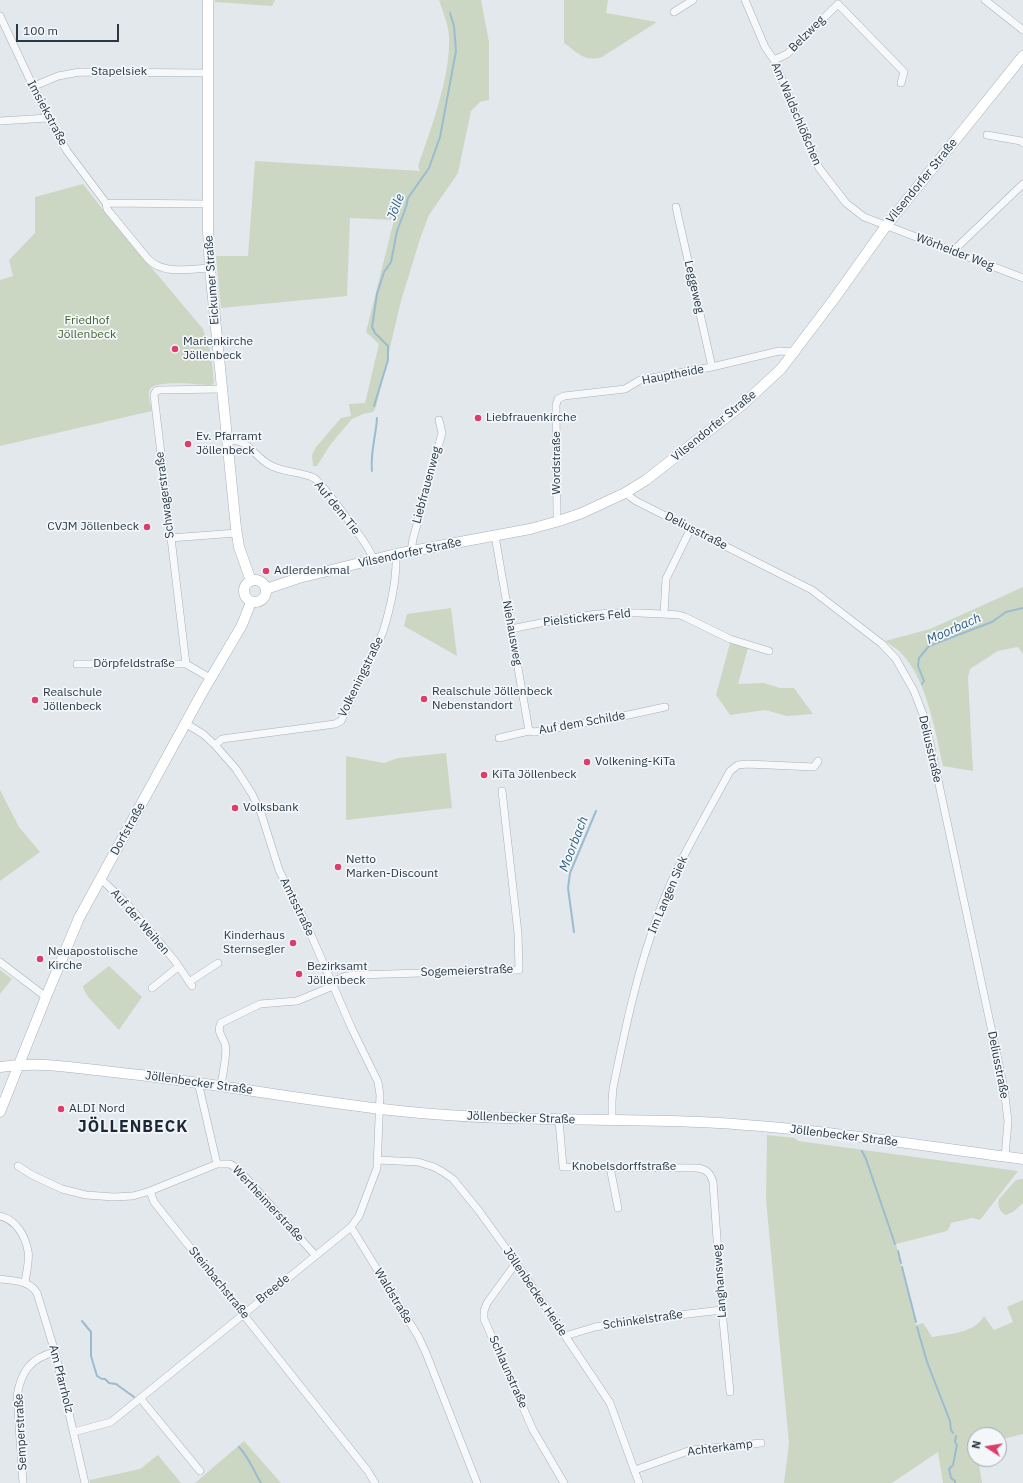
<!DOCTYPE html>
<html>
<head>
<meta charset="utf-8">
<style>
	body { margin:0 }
	#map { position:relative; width:1023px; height:1483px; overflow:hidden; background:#e3e8ed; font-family:"IBM Plex Sans",sans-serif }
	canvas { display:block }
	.north { position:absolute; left:967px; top:1427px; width:40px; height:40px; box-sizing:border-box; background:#f3f7f9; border:1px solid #a2abb2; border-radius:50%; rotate:282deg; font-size:11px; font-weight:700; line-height:16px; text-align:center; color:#293847 }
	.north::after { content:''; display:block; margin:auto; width:14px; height:18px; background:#dc3d6c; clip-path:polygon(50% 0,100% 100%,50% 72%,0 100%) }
	.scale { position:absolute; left:16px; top:24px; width:103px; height:18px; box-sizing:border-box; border:2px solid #293847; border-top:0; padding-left:5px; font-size:12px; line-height:14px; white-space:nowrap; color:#293847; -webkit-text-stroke:3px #f3f7f9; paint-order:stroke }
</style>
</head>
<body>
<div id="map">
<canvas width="1023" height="1483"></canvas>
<div class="north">N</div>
<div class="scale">100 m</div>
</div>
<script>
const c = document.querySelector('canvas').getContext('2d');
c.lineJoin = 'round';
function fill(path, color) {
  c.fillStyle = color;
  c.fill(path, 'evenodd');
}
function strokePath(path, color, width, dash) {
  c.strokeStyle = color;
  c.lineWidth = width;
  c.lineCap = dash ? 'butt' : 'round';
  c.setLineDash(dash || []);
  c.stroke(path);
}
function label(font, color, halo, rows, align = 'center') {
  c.font = font + ' "IBM Plex Sans",sans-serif';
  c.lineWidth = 3.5;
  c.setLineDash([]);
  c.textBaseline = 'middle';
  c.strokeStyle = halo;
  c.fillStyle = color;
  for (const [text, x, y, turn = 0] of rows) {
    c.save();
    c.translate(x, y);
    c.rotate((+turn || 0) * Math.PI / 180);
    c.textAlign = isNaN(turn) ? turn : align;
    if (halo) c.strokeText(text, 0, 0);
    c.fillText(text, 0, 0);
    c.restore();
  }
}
fill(new Path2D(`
	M215 0H275L272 6 215 2Z
	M439 0H481L489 42V100L480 102 471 111 458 173 429 215 420 239 401 301 376 407 373 412 363 414 352 419 330 445 317 466H313L312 455 316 447 341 418 351 416 349 404 365 403 379 344 366 332 394 220 350 218 347 296 221 308 216 256H248L255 161 420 171 418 166C431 129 451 75 449 36 448 23 443 12 439 0Z
	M564 0H608L606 13 657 22 602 57C585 63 577 52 564 43Z
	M83 184 104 211 203 329 211 353 214 383 212 385C201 385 157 379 150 389 147 395 151 406 152 411L0 446V280L13 276 9 260 35 233V197Z
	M1023 587V654L1018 647 998 651 970 669 968 677 973 771 943 766C935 730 926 675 898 650 894 647 889 644 885 641L930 629Z
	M451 608 457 656 404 626 407 614Z
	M730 643 748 648 738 684 763 683 780 688H794L813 714 787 716 765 710 730 715 716 695Z
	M446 753 452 808 346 820V756L384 763 398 758Z
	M0 790 19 827 40 852 0 881Z
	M109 966 142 997 119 1030 88 997 85 992 83 986Z
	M0 970 12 979 0 994Z
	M767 1135 795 1138 798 1141 1018 1171 980 1220 972 1218 951 1223 949 1228 947 1231 896 1244 916 1325 923 1323 932 1337C949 1334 975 1333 984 1316L994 1330 1013 1322 1007 1307 1023 1300V1434L999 1440V1435H975V1459H978L982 1483H943L938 1452 892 1483H784L789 1443 766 1200Z
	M1020 1179H1023V1203L1013 1212 1006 1215C1000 1212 997 1206 999 1199L1015 1181Z
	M244 1441 281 1483H195Z
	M158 1455 181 1483H90V1480L140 1469Z`), '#cbd7c3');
strokePath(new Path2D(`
	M374 406 388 360V346L375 333 372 327 377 294 384 272 391 262 397 231 406 207 408 198 429 168 440 137 456 51 454 26 450 13
	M372 471C370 453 376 436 377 418
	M922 684 924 681 918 666 919 658 929 646 992 622 1006 612 1023 608
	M574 932 568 888 570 873 596 811
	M862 1151 866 1159 895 1244
	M898 1251 901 1263
	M902 1267 916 1322
	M82 1321 91 1332V1356L97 1376 102 1379H105L109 1383 116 1384 134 1397
	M917 1327 927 1362 950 1421 951 1430 953 1433
	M239 1447C250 1459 253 1470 261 1483
	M955 1483V1481L951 1478 949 1469 953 1465 957 1445 955 1442 956 1436`), '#9bbcd0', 2);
const minor = new Path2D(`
	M745 0 765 47 774 60 819 168 846 203 864 217 1023 278
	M985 0 1023 30
	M674 12 693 0
	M0 16 48 118 67 151 106 203 107 209 148 259C163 275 190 269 210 268
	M774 60 787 54 838 4 904 72 901 83
	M32 87 58 76 80 72 208 73
	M0 121 48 118
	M987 135 1021 141 1023 143
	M106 203 208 204
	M676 207 712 367
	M953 251 1023 184
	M227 440C249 439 252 454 268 464 282 473 300 471 314 478 321 482 368 545 371 554 372 555 372 558 373 559
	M625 493 636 501 812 590 882 644 896 659 914 691 924 717 931 747 1004 1088 1008 1121 1005 1157
	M559 521 557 515 556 405 558 399 564 396 625 389 640 380 712 367 779 351 796 352
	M495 536 529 731
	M170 538 237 533
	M411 551 413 539 442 433 439 420
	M664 614 666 579 691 528
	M511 629C544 622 578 615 611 613 634 612 656 614 679 615L685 617 730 639 769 651
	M77 664H186L210 678
	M186 664 154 395 156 391 160 390 222 389
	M499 738 529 731 534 732 619 717 665 707
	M215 745 222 739 335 724 341 721 383 632C390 609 397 578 396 554
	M101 879 129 906 175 961 192 986
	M0 962 46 997
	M189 982 218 963
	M332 982 346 976 356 975 519 970 518 933 502 791
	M152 988 178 967
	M198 1082 217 1164
	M221 1086C222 1076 228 1054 225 1044 223 1037 216 1032 221 1023L260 1004 297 1001 333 986
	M559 1120 563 1167 696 1168C706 1169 710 1172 713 1182L722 1310 730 1392
	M612 1120V1101L613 1088C625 1030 637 971 658 915 676 864 705 818 730 771L738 765 747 764 814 767 818 761
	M378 1160 418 1162 434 1167 443 1172 453 1179 479 1211 515 1261 610 1403 639 1483
	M18 1166 32 1175 62 1189 86 1195 114 1197 133 1196 150 1191 217 1164H230L238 1169 315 1255
	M610 1167 618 1208
	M150 1191 154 1202 367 1470 375 1483
	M0 1216C16 1220 25 1235 28 1251 30 1259 26 1274 25 1283
	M351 1227 418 1336 426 1353 477 1483
	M516 1263 487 1303 484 1311V1319L533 1430 564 1483
	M0 1279C14 1281 29 1280 37 1293L55 1352 85 1483
	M565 1336 595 1327 636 1320 722 1310
	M140 1398 200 1471
	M74 1432 111 1422 351 1227 359 1216 377 1168 380 1095 378 1082 352 1029 305 921 279 870 261 813 252 794 236 769 215 745 203 734 185 723
	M635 1470 691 1450 761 1443
	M23 1483 17 1396C21 1372 30 1358 55 1352`);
const secondary = new Path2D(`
	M208 0V230L210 268 236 528 239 547 251 581
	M244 591a11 11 0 1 1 22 0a11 11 0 1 1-22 0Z
	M266 589 299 578 396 554 530 529 559 521 582 513 625 493 646 480 742 405 781 369 834 299 886 226 1023 56
	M0 1067C39 1061 74 1068 113 1072 209 1082 304 1101 400 1111 500 1122 600 1118 700 1122 808 1127 915 1145 1023 1159
	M0 1112 46 997 79 918 202 693 242 625 251 602`);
strokePath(minor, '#a7b0b8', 8);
strokePath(secondary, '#a7b0b8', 11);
strokePath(minor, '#f7f8fa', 7);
strokePath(secondary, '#fff', 10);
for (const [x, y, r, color] of [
	[175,349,4,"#dc3d6c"],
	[478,418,4,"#dc3d6c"],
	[188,444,4,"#dc3d6c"],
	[147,527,4,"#dc3d6c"],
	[266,571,4,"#dc3d6c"],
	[424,699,4,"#dc3d6c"],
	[35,700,4,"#dc3d6c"],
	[587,762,4,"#dc3d6c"],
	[484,775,4,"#dc3d6c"],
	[235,808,4,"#dc3d6c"],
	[338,867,4,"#dc3d6c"],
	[293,943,4,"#dc3d6c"],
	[40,959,4,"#dc3d6c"],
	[299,974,4,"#dc3d6c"],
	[61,1109,4,"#dc3d6c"]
]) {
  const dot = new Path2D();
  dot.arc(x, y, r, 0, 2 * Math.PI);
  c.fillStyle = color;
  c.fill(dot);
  strokePath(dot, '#f3f7f9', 1.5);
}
label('12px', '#293847', '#f3f7f9', [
	["Belzweg",807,34,-45],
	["Stapelsiek",119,72],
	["Imsiekstraße",47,113,62],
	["Am Waldschlößchen",796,114,67],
	["Vilsendorfer Straße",922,181,-51],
	["Wörheider Weg",955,252,21],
	["Eickumer Straße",212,280,-94],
	["Leggeweg",694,287,77],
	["Hauptheide",673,375,-11],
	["Vilsendorfer Straße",714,426,-39],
	["Wordstraße",557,463,-90],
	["Liebfrauenweg",427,485,-75],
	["Schwagerstraße",165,495,-97],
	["Auf dem Tie",337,508,51],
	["Deliusstraße",696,531,27],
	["Vilsendorfer Straße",410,553,-12],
	["Pielstickers Feld",587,618,-6],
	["Niehausweg",512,633,80],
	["Dörpfeldstraße",134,664],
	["Volkeningstraße",361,677,-64],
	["Auf dem Schilde",582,723,-10],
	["Deliusstraße",930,749,77],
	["Dorfstraße",128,829,-61],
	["Im Langen Siek",668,895,-67],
	["Amtsstraße",297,907,64],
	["Auf der Weihen",140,922,49],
	["Sogemeierstraße",467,971,-2],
	["Deliusstraße",998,1065,79],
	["Jöllenbecker Straße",199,1083,8],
	["Jöllenbecker Straße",521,1118,2],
	["Jöllenbecker Straße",844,1136,7],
	["Knobelsdorffstraße",624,1167],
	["Wertheimerstraße",268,1204,47],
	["Langhansweg",720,1281,-94],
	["Steinbachstraße",219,1283,51],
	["Breede",273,1289,-39],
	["Jöllenbecker Heide",535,1292,56],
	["Waldstraße",393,1296,59],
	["Schinkelstraße",643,1320,-8],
	["Schlaunstraße",508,1372,66],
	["Am Pfarrholz",61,1379,76],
	["Semperstraße",21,1432,-93],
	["Achterkamp",720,1448,-7]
]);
label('12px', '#446434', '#f3f7f9', [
	["Friedhof",87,321],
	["Jöllenbeck",87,335]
]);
label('12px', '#293847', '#f3f7f9', [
	["Marienkirche",183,342],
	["Jöllenbeck",183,356],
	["Liebfrauenkirche",486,418],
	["Ev. Pfarramt",196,437],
	["Jöllenbeck",196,451],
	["CVJM Jöllenbeck",139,527,"right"],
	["Adlerdenkmal",274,571],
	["Realschule Jöllenbeck",432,692],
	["Nebenstandort",432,706],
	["Realschule",43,693],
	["Jöllenbeck",43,707],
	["Volkening-KiTa",595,762],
	["KiTa Jöllenbeck",492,775],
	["Volksbank",243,808],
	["Netto",346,860],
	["Marken-Discount",346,874],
	["Kinderhaus",285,936,"right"],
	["Sternsegler",285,950,"right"],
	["Neuapostolische",48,952],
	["Kirche",48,966],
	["Bezirksamt",307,967],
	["Jöllenbeck",307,981],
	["ALDI Nord",69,1109]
], 'left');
label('italic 13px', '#2e5e80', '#f3f7f9', [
	["Jölle",396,207,-69],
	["Moorbach",954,629,-24],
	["Moorbach",574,844,-69]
]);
c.letterSpacing = '1px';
label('bold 16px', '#1b2938', '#f3f7f9', [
	["JÖLLENBECK",133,1127]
]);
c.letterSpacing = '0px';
</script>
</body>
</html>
